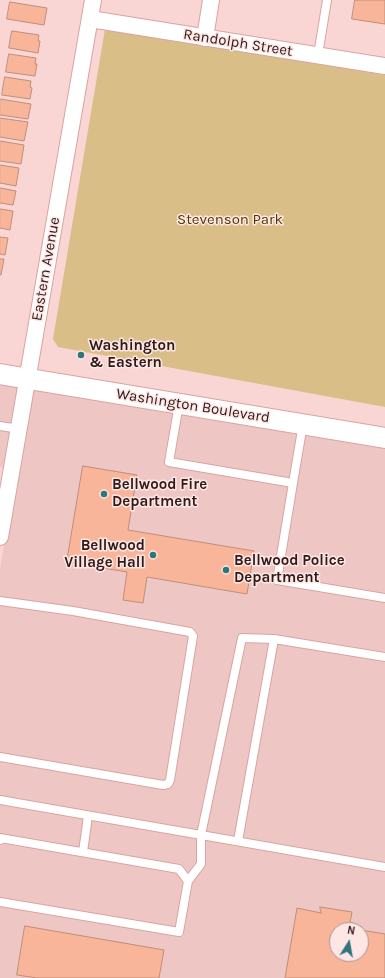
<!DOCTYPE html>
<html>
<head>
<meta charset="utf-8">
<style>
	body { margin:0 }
	#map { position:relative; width:385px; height:978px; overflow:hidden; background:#f9d6d3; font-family:Karla,sans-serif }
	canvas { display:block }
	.north { position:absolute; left:329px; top:922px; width:40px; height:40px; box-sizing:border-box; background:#fee6e4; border:1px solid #ab9493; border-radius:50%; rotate:11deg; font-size:11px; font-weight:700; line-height:16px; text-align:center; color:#2e1a19 }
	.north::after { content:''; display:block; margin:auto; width:14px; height:18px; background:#2d767c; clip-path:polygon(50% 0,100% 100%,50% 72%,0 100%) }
</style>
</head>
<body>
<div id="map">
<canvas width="385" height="978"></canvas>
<div class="north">N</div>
</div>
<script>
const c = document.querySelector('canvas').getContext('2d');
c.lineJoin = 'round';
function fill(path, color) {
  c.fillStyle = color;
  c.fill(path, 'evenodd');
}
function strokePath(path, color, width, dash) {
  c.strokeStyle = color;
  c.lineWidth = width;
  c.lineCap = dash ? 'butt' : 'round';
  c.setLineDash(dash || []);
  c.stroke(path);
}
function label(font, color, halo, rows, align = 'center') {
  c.font = font + ' Karla,sans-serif';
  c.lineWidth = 3;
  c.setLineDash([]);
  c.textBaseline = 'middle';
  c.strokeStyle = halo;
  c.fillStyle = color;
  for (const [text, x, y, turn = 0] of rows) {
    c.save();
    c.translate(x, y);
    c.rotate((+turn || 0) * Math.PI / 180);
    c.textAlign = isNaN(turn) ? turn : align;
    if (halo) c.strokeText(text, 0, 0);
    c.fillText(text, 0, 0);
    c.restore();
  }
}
fill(new Path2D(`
	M0 373 25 377 9 469 0 467Z
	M32 380 385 439V978H0V569ZM337 930H361V954H337Z`), '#eec7c4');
fill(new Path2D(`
	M105 29 385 75V407L58 347 53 339Z`), '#dabe87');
const building = new Path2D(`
	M355 0H385V24L352 19Z
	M10 2 47 8 44 25 7 19Z
	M12 31 39 35 38 41H40L38 53 9 48Z
	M9 54 36 58 35 64H37L35 76 6 72Z
	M5 77 31 81 30 87 32 88 30 99 2 95Z
	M0 99 31 104 28 119 0 115Z
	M0 118 28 122 24 141 0 137Z
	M0 141 24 145 21 164 0 161Z
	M0 165 19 168 16 186 0 183Z
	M0 188 16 191 13 205 0 203Z
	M0 209 13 211 10 230 0 228Z
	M0 237 8 238 5 255 0 254Z
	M0 259H4L1 275H0Z
	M83 466 137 475 128 530 254 551 247 594 147 577 143 603 123 600 127 572 67 562Z
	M320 907 352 912 349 928 385 934V978H285L297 908 321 913ZM337 930H361V954H337Z
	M25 926 164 950 159 978H37L17 975Z`);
fill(building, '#f8b59a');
strokePath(building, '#bf8e7a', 1);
const service = new Path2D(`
	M318 55 327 0
	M179 404 169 462 293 483 303 424
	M0 426 19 429
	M293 483 277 580 385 598
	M0 601 73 611 190 632 193 636 170 780 168 784 163 785 0 757
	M0 800 385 867
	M0 840V838L179 869 188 881
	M238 841 274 639 385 657
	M83 852 88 816
	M0 902 179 932 188 881 201 864V835L242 638 274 639`);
const minor = new Path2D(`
	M90 19 385 66
	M205 38 211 0
	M0 537 93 0`);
const tertiary = new Path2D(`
	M0 374 385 438`);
strokePath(service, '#daa39f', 10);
strokePath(minor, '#daa39f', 18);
strokePath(tertiary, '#daa39f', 22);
strokePath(service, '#fff', 8);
strokePath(minor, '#fff', 16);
strokePath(tertiary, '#fff', 20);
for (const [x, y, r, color] of [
	[81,355,4,"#2d767c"],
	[104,494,4,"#2d767c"],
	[153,555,4,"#2d767c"],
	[226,570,4,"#2d767c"]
]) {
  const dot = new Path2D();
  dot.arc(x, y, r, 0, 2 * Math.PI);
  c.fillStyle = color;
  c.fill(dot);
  strokePath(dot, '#fee6e4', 1.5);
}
label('15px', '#2e1a19', '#fee6e4', [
	["Randolph Street",238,43,9],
	["Eastern Avenue",46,269,-80],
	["Washington Boulevard",193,406,9]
]);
label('15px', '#4e3905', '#fee6e4', [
	["Stevenson Park",230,220]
]);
label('bold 15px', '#2e1a19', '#fee6e4', [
	["Washington",89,346],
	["& Eastern",89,363],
	["Bellwood Fire",112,485],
	["Department",112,502],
	["Bellwood",145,546,"right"],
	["Village Hall",145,563,"right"],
	["Bellwood Police",234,561],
	["Department",234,578]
], 'left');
</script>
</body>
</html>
